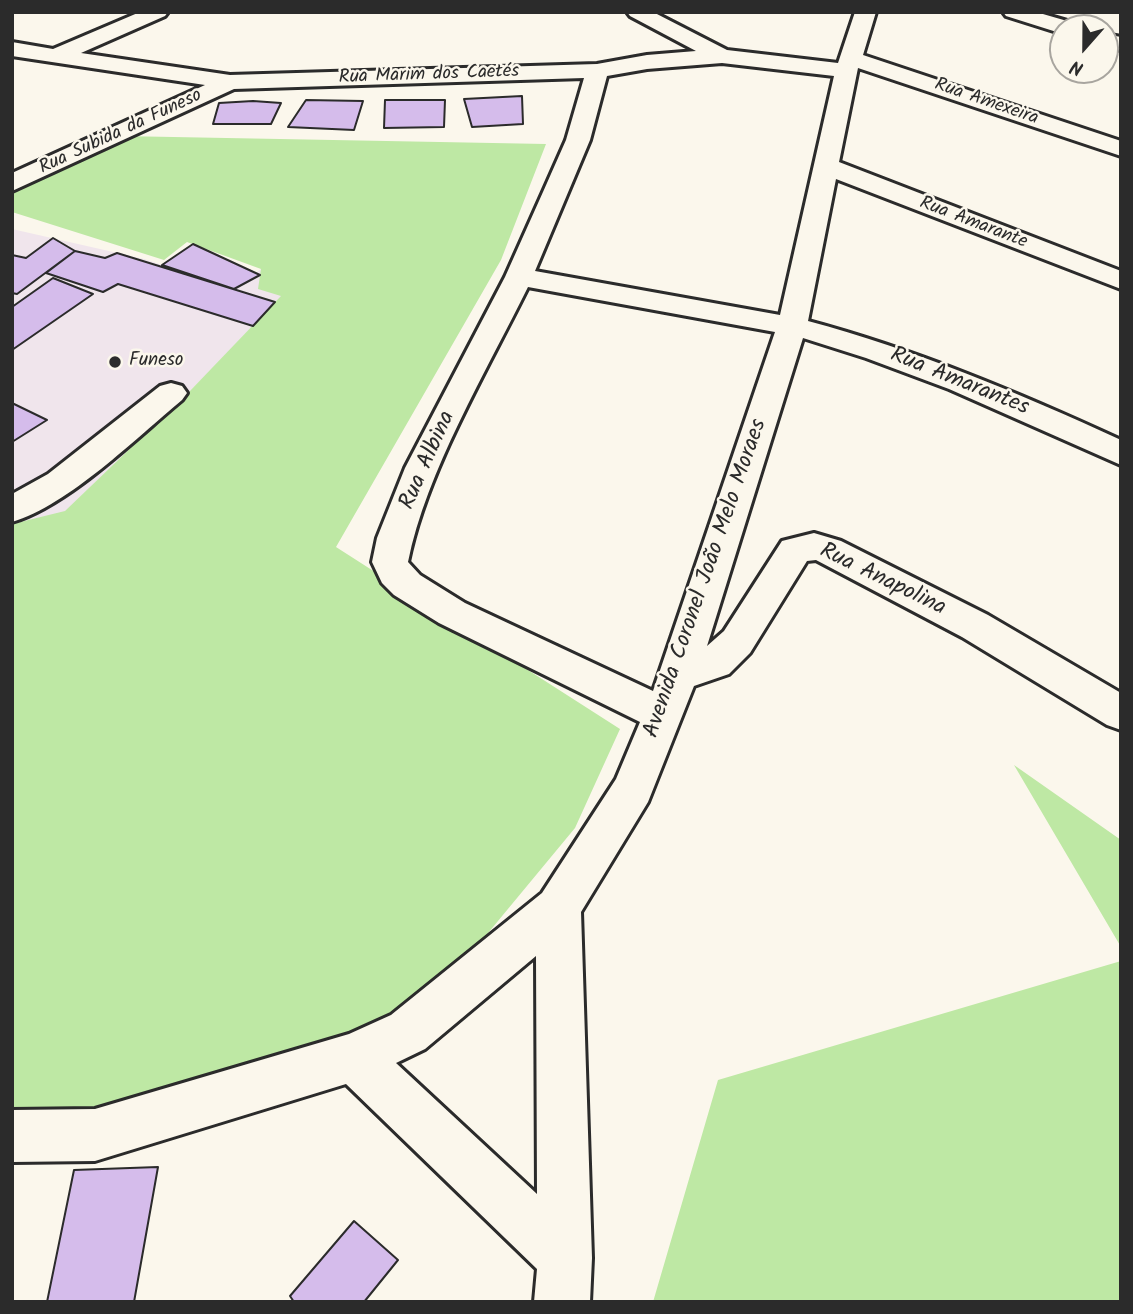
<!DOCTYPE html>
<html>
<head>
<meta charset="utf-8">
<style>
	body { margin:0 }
	#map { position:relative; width:1133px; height:1314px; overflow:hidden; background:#fbf7ec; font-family:Kalam,sans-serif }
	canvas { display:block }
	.frame { position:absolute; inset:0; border:14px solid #2b2b2b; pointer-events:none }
	.north { position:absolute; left:1049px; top:14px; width:70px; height:70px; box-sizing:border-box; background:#fbf7ec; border:2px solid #a8a59f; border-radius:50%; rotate:201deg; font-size:19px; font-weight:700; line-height:28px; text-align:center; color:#2b2b2b }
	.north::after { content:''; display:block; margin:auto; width:24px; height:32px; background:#2b2b2b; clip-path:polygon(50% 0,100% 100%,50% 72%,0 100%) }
</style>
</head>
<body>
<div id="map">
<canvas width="1133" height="1314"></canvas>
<div class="frame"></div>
<div class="north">N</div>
</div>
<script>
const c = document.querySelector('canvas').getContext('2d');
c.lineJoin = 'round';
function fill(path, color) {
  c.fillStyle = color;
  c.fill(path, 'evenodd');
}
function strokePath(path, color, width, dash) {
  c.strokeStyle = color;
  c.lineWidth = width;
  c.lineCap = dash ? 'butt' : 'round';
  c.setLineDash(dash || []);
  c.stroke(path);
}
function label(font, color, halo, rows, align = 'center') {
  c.font = font + ' Kalam,sans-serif';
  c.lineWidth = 5;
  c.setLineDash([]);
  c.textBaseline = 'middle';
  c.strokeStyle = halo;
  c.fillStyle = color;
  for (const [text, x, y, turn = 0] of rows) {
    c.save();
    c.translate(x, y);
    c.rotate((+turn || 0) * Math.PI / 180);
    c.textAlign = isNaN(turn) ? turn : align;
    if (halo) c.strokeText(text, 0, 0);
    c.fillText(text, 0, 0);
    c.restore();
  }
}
fill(new Path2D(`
	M12 229 144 259 234 289 261 269 282 296 198 383 65 512 12 524Z`), '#f0e5ec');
fill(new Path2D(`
	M120 136 546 144 501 260 336 547 620 729 575 828 411 1026 161 1108 12 1116V524L65 511 188 393 281 296 258 289 261 269 187 242 164 260 12 212V187Z
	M1014 765 1121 840V947Z
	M1121 961V1302H653L718 1080Z`), '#bee8a4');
const building = new Path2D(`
	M522 96 523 124 472 127 464 99Z
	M306 100 363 101 354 130 288 127Z
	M385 100H445L444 127 384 128Z
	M253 101 281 103 271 124H213L219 103Z
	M53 238 75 251 17 294 12 293V255L26 258Z
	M193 244 260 275 234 289 162 265Z
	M75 251 105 258 117 253 275 302 253 326 118 284 103 292 46 273Z
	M53 278 93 294 12 350V307Z
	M12 403 47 420 12 442Z
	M158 1167 134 1302H47L74 1170Z
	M354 1221 398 1260 364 1302H294L290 1296Z`);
fill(building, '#d5bceb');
strokePath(building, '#2b2b2b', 2);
const street = new Path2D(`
	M140 12H168L165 16 81 53 230 75 597 64 647 55 696 51 630 16 627 12H653L727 50 838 63 855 12H876L863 55 1121 141V156L858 68 839 162 1121 271V289L836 179 808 321C916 350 1019 393 1121 440V465L949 389 866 358 803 338 707 646 724 631 782 541 814 533 841 541 988 615 1121 693V730L1107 725 962 637 816 560 807 561 750 653 729 674 694 686 648 802 581 912 592 1258 590 1302H534L537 1269 346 1084 95 1161 12 1162V1110L95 1109 349 1034 391 1015 542 893 616 779 640 722 439 623 394 595 382 583 372 562 377 538 405 468 505 277 543 192 566 140 584 78 234 89 12 191V173L205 85 12 56V42L53 49ZM722 63 834 76 780 315 535 271 590 140 607 76 647 69ZM528 287 775 332 653 691 465 603 420 575 408 562C426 472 487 370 528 287ZM536 956 537 1194 396 1063 425 1049Z
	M1003 12H1036L1074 23 1077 28H1063V34L1006 16Z
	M1105 34 1121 37V50L1105 47Z
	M171 383 182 386 187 393 182 400C136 438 69 505 12 522V494L48 474 160 386Z`);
strokePath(street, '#2b2b2b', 6);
fill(street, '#fbf7ec');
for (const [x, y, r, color] of [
	[115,362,7,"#2b2b2b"]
]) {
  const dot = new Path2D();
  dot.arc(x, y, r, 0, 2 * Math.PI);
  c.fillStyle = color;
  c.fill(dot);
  strokePath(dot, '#fbf7ec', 2.5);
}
label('19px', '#2b2b2b', '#fbf7ec', [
	["Rua Marim dos Caetés",429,76,-2],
	["Rua Amexeira",986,103,19],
	["Rua Subida da Funeso",121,133,-25],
	["Rua Amarante",973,224,21]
]);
label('19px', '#2b2b2b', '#fbf7ec', [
	["Funeso",129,362]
], 'left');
label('23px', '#2b2b2b', '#fbf7ec', [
	["Rua Amarantes",959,383,22],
	["Rua Albina",429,461,-66],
	["Avenida Coronel João Melo Moraes",707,579,-71],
	["Rua Anapolina",882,581,26]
]);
</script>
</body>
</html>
